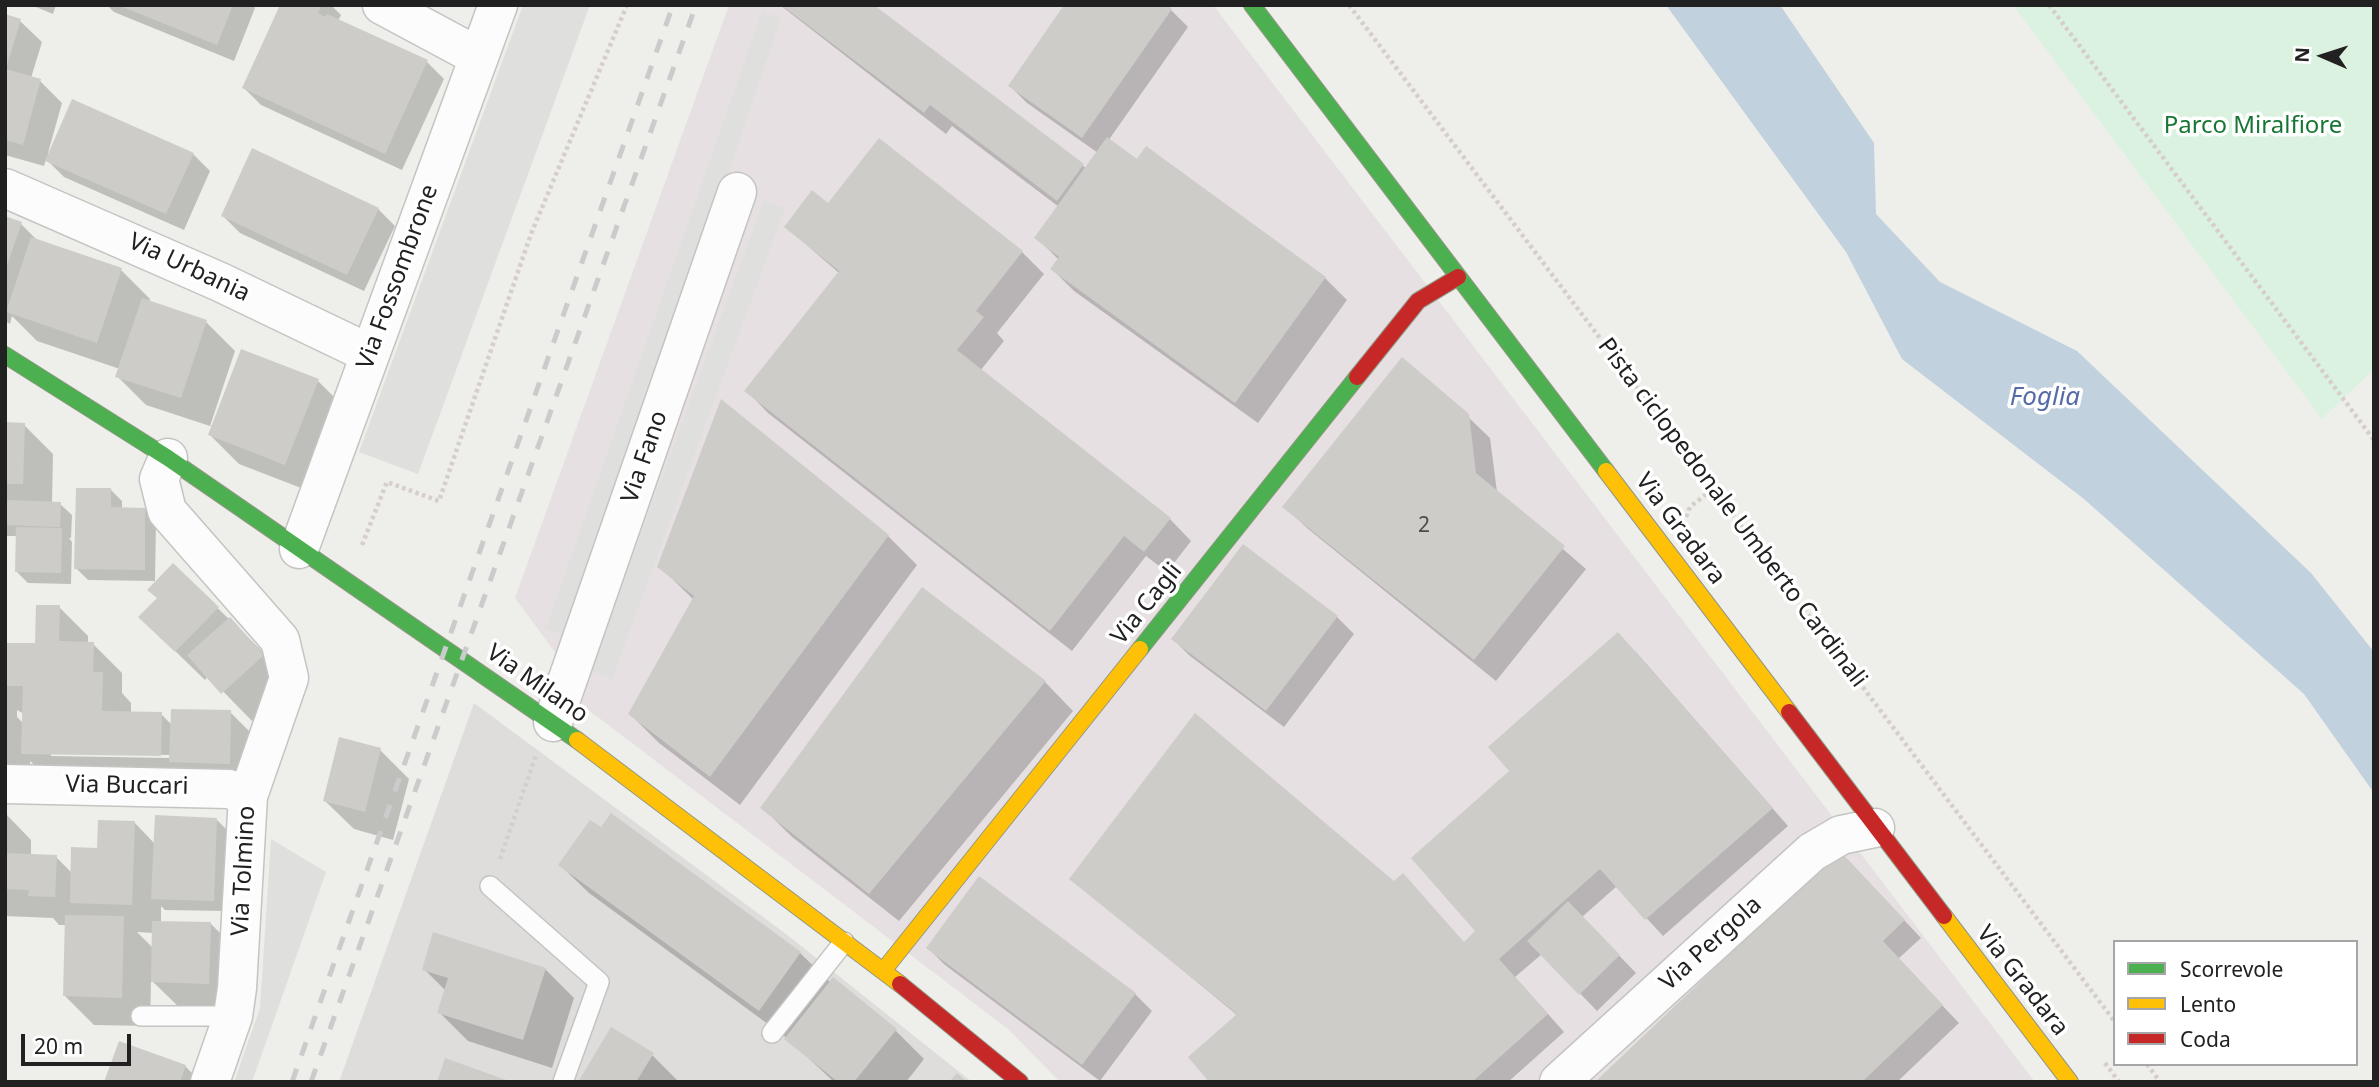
<!DOCTYPE html>
<html>
<head>
<meta charset="utf-8">
<style>
	body { margin:0 }
	#map { position:relative; width:2379px; height:1087px; overflow:hidden; background:#eeeeea; font-family:"Noto Sans",sans-serif }
	canvas { display:block }
	.frame { position:absolute; inset:0; border:7px solid #212121; pointer-events:none }
	.legend { position:absolute; left:2113px; top:940px; width:245px; height:126px; box-sizing:border-box; background:#fff; border:2px solid #a6a6a6; margin:0; padding:9px 12px; list-style:none; font-size:21px; color:#212121 }
	.legend li { display:flex; align-items:center; gap:14px; height:35px }
	.legend b { width:35px; border:2px solid #a6a6a6 }
	.north { position:absolute; left:2288px; top:21px; width:70px; height:70px; -webkit-text-stroke:5px #fff; paint-order:stroke; rotate:273deg; font-size:19px; font-weight:700; line-height:28px; text-align:center; color:#212121 }
	.north::after { content:''; display:block; margin:auto; width:24px; height:32px; background:#212121; clip-path:polygon(50% 0,100% 100%,50% 72%,0 100%) }
	.scale { position:absolute; left:21px; top:1034px; width:110px; height:32px; box-sizing:border-box; border:4px solid #212121; border-top:0; padding-left:9px; font-size:21px; line-height:24px; white-space:nowrap; color:#212121; -webkit-text-stroke:5px #fff; paint-order:stroke }
</style>
</head>
<body>
<div id="map">
<canvas width="2379" height="1087"></canvas>
<div class="frame"></div>
<ul class="legend">
<li><b style="height:9px;background:#4caf50"></b>Scorrevole</li>
<li><b style="height:9px;background:#ffc107"></b>Lento</li>
<li><b style="height:9px;background:#c62828"></b>Coda</li>
</ul>
<div class="north">N</div>
<div class="scale">20 m</div>
</div>
<script>
const c = document.querySelector('canvas').getContext('2d');
c.lineJoin = 'round';
function fill(path, color) {
  c.fillStyle = color;
  c.fill(path, 'evenodd');
}
function strokePath(path, color, width, dash) {
  c.strokeStyle = color;
  c.lineWidth = width;
  c.lineCap = dash ? 'butt' : 'round';
  c.setLineDash(dash || []);
  c.stroke(path);
}
function label(font, color, halo, rows, align = 'center') {
  c.font = font + ' "Noto Sans",sans-serif';
  c.lineWidth = 7;
  c.setLineDash([]);
  c.textBaseline = 'middle';
  c.strokeStyle = halo;
  c.fillStyle = color;
  for (const [text, x, y, turn = 0] of rows) {
    c.save();
    c.translate(x, y);
    c.rotate((+turn || 0) * Math.PI / 180);
    c.textAlign = isNaN(turn) ? turn : align;
    if (halo) c.strokeText(text, 0, 0);
    c.fillText(text, 0, 0);
    c.restore();
  }
}
fill(new Path2D(`
	M474 703 786 934 972 1082H339Z`), '#dedddb');
fill(new Path2D(`
	M729 5H1213L2035 1082H1060L1008 1029 578 702 560 659 515 598Z`), '#e7e0e2');
fill(new Path2D(`
	M2013 5H2374V369L2322 419Z`), '#dbf2e0');
fill(new Path2D(`
	M523 5H590L418 474 359 452Z
	M762 12 781 18 570 638 546 629Z
	M764 200 785 208 612 679 591 671Z
	M271 839 326 872 252 1082H234L260 1008Z`), '#dfdfdd');
fill(new Path2D(`
	M1666 5H1780L1874 143 1876 214 1940 282 2077 351 2311 573 2374 652V793L2304 694 2084 499 1902 359 1846 252Z`), '#c1d1de');
fill(new Path2D(`
	M31 5H56L53 14Z
	M107 5H253L255 8 234 61 114 12Z
	M282 5H331L341 15 338 21 427 62 444 79 402 170 261 105 244 88Z
	M780 5H872L1087 169 1098 153 1027 103 1010 86 1171 10 1188 27 1108 141 1325 278 1347 300 1258 423 1074 291 1052 269 1059 260 1037 238 1059 207 952 126 946 134Z
	M5 16 20 21 42 42 31 78 40 81 62 103 48 153 193 154 210 171 184 230 64 177 46 159 44 166 5 155Z
	M829 205 1022 252 1044 274 997 333 1004 341 980 371 1170 519 1191 541 1167 572 1146 556 1072 651 768 413 747 391 839 273 786 227Z
	M378 209 395 226 364 291 240 233 223 216Z
	M5 218 21 224 38 241 121 270 150 299 149 302 206 322 235 351 210 426 318 381 347 410 314 493 239 464 210 435 213 427 146 405 117 376 120 369 37 341 12 316 10 324 5 321Z
	M721 402 888 536 917 565 740 805 659 743 630 714 694 600 659 566Z
	M1467 416 1490 438 1497 492 1586 569 1496 681 1307 528 1285 507Z
	M5 424 24 425 53 454 52 503 60 504 72 515 71 538H69L72 542 71 584 28 583 17 572 18 536H5Z
	M111 490 122 501V509H145L156 521 155 581 88 580 76 568Z
	M5 558 6 644 37 645 59 607 88 636V644H93L122 673V693L131 703V714H161L172 725 230 712 259 741 258 792 52 782 30 761V785L5 784ZM17 710 24 714V724L17 717ZM51 753 170 755 169 758 51 756Z
	M173 565 259 648 292 685 252 721 208 676 205 680 170 646 159 599Z
	M1337 617 1354 634 1284 727 1190 656 1173 639Z
	M1635 651 1788 826 1663 936 1617 886 1582 917 1636 973 1597 1011 1542 954 1515 977 1564 1032 1508 1082H1211L1237 1015 1072 879 1465 943 1478 931 1511 771Z
	M1045 682 1073 711 899 921 791 836 762 807Z
	M380 750 409 779 393 840 354 829 324 800Z
	M5 813 31 840V856L56 857 72 873 134 822 155 844 217 820 228 831 225 911 165 910 161 906V923L211 924 240 953 238 1012 182 1010 151 980 150 1026 94 1025 65 996 67 925H59L53 918 5 916ZM137 932 154 933 153 948Z
	M560 865 800 953 831 983 895 1030 924 1059 906 1082H834L787 1038 589 893Z
	M1856 869 1921 938 1898 959 1959 1023 1897 1082H1597Z
	M928 948 1135 994 1152 1011 1100 1081 945 965Z
	M424 969H545L574 998 552 1068 468 1041 439 1012 446 991Z
	M652 1055 679 1082H580Z
	M185 1066 201 1082H106Z`), '#0003');
fill(new Path2D(`
	M118 5H233L217 45Z
	M280 5H321L318 13 325 17 327 14 428 60 385 154 242 88Z
	M781 5H874L1084 164 1057 201 930 105 924 113Z
	M1064 5H1167L1172 9 1082 138 1008 86Z
	M5 14 21 19 6 69 41 79 23 145 5 140Z
	M72 99 194 153 166 214 45 161Z
	M1107 137 1137 159 1146 146 1326 277 1235 403 1050 269 1059 257 1034 238Z
	M879 138 1023 251 976 311 984 317 957 350 1171 518 1144 552 1124 536 1050 631 744 391 839 271 784 227 812 190 828 203Z
	M252 148 379 208 347 275 221 216Z
	M5 216 22 222 6 268H5Z
	M31 237 122 268 97 343 6 312Z
	M142 298 207 320 181 398 115 377Z
	M241 349 319 379 285 465 208 435Z
	M1402 357 1469 414 1476 473 1565 546 1474 660 1282 507Z
	M721 399 889 535 710 777 628 714 694 596 657 567Z
	M5 422 25 423 23 484H5Z
	M76 488H111V507L145 508V570L74 569Z
	M5 500 61 502 60 527 5 525Z
	M16 527 62 528 61 573 15 572Z
	M1243 544 1338 616 1266 711 1171 639Z
	M173 563 219 607 175 652 138 617 157 598 147 590Z
	M922 587 1046 681 869 894 760 808Z
	M36 605H60L59 641 94 642 93 672H103L102 711 162 712 161 756 21 754 23 686H5V643H35Z
	M230 617 264 655 221 694 187 655Z
	M1618 632 1773 808 1645 920 1600 869 1499 959 1548 1014 1472 1082H1209L1188 1057 1237 1014 1069 879 1195 713 1394 881 1403 873 1464 942 1475 931 1411 858 1509 771 1488 747Z
	M171 709 231 710 230 764 169 762Z
	M339 737 381 748 365 812 323 801Z
	M611 813 801 952 759 1011 558 865 590 820 601 827Z
	M155 815 217 818 214 901 151 899Z
	M98 820 135 821 132 905 70 903 71 847 97 848Z
	M1839 850 1905 920 1883 941 1943 1005 1862 1082H1595Z
	M5 853 57 855 55 897 28 896 29 890 5 889Z
	M979 876 1136 993 1082 1065 926 948Z
	M1568 901 1620 955 1579 995 1527 941Z
	M65 915 124 916 122 998 63 996Z
	M152 921 211 922 209 984 151 982Z
	M433 932 546 968 523 1040 437 1013 448 978 422 970Z
	M833 977 897 1029 854 1082H838L784 1039Z
	M611 1027 654 1053 636 1082H578Z
	M119 1041 186 1065 180 1082H104Z
	M445 1058 509 1081V1082H437Z
	M957 1073 967 1082H949Z`), '#cdccc9');
const lane = new Path2D(`
	M490 886 599 982 563 1082
	M141 1016H233
	M772 1033 844 942`);
const street = new Path2D(`
	M382 5 479 57
	M5 188 220 282 370 354
	M168 458 159 479 167 511 280 640 289 678 248 796 237 988 233 1016 210 1082
	M299 549 498 5
	M553 722 737 192
	M5 784 229 789 248 796
	M1559 1082 1812 852 1841 835 1875 828`);
const fast = new Path2D(`
	M1252 5 1606 471
	M5 355 168 458 577 740
	M1140 649 1357 377`);
const slow = new Path2D(`
	M1606 471 1789 712
	M577 740 900 984
	M1944 916 2070 1082
	M883 971 1140 649`);
const jam = new Path2D(`
	M1357 377 1418 301 1458 277
	M1789 712 1944 916
	M900 984 1020 1082`);
strokePath(lane, '#c4c4c2', 22);
strokePath(street, '#c4c4c2', 41);
strokePath(fast, '#919784', 18);
strokePath(slow, '#919784', 18);
strokePath(jam, '#919784', 18);
strokePath(new Path2D(`
	M1349 5 2115 1022
	M2049 5 2374 440
	M1686 517 1690 507 1714 488
	M362 545 387 482 439 501 531 234 627 5
	M500 859 536 755
	M2105 1063 2119 1082
	M2147 1064 2160 1082`), '#d6ceca', 4.5, [3.5, 3.5]);
strokePath(lane, '#fcfcfc', 19);
strokePath(street, '#fcfcfc', 38);
strokePath(fast, '#4caf50', 16);
strokePath(slow, '#ffc107', 16);
strokePath(jam, '#c62828', 16);
strokePath(new Path2D(`
	M292 1082 673 5
	M311 1082 696 5`), '#cbcbcb', 5, [14, 14]);
label('21px', '#4c4c4b', null, [
	["2",1424,526]
]);
label('24px', '#187635', '#fff', [
	["Parco Miralfiore",2253,126]
]);
label('24px', '#212121', '#fff', [
	["Via Urbania",189,268,25],
	["Via Fossombrone",398,277,-70],
	["Via Fano",645,457,-71],
	["Pista ciclopedonale Umberto Cardinali",1732,513,53],
	["Via Gradara",1680,529,53],
	["Via Cagli",1147,604,-51],
	["Via Milano",537,684,35],
	["Via Buccari",127,786,1],
	["Via Tolmino",244,871,-87],
	["Via Pergola",1711,944,-42],
	["Via Gradara",2022,981,52]
]);
label('italic 26px', '#566ca7', '#fff', [
	["Foglia",2045,398]
]);
</script>
</body>
</html>
